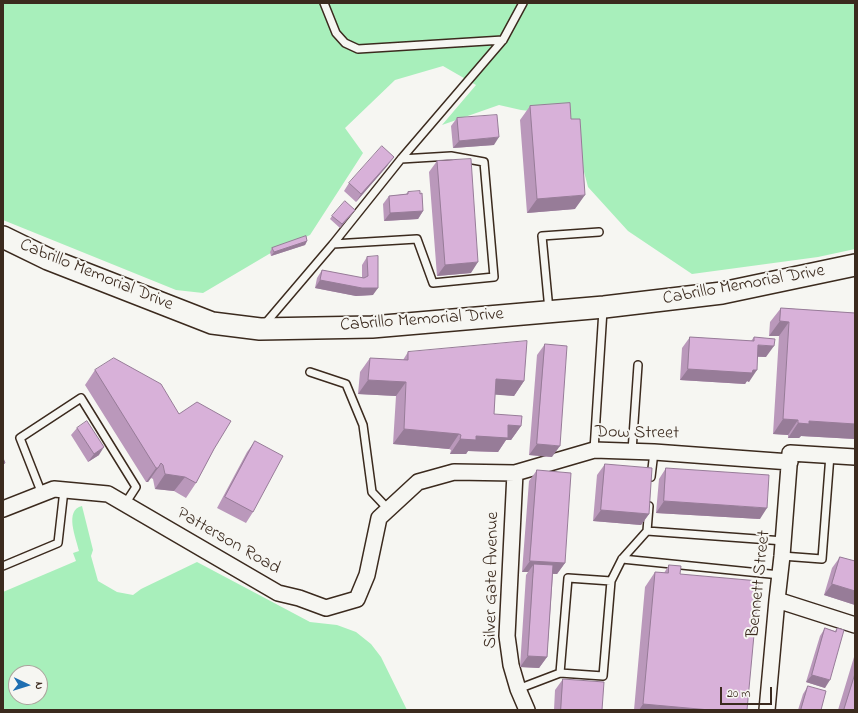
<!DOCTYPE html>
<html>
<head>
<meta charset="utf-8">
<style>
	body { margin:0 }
	#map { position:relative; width:858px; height:713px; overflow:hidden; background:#f6f6f2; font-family:"Indie Flower",sans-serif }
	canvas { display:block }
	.frame { position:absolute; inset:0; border:4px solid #3b2a1e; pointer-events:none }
	.north { position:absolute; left:8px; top:665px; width:40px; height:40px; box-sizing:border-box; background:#f6f6f2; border:1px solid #aba49d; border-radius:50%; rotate:94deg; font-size:11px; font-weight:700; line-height:16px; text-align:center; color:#3b2a1e }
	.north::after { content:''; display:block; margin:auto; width:14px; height:18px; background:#1f6fb2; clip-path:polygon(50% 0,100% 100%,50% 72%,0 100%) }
	.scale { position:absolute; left:720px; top:687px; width:52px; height:18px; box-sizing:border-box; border:2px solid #3b2a1e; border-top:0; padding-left:5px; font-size:12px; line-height:14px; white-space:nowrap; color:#3b2a1e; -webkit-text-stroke:3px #f6f6f2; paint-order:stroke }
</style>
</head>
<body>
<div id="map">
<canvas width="858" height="713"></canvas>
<div class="frame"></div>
<div class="north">N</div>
<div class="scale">20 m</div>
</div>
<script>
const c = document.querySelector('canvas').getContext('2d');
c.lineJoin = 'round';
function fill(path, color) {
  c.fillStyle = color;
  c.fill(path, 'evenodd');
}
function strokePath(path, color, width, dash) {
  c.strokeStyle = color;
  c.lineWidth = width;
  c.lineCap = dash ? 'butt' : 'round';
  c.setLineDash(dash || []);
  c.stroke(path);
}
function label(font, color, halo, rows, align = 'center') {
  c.font = font + ' "Indie Flower",sans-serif';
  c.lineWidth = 4;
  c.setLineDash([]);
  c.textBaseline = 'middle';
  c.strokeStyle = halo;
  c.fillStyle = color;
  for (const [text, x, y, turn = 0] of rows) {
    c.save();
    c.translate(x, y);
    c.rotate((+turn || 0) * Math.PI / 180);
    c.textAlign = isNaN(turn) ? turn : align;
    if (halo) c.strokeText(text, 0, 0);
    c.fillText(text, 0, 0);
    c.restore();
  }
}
fill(new Path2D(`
	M3 3H855V249L818 257 692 274 628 231 588 187 569 115 521 110 499 105 442 125 476 85 443 66 395 80 345 128 363 153 310 235 269 254 203 293 176 290 3 220Z
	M82 506 93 550 91 556 98 581 117 592 133 595 141 589 197 562 310 622 337 625 356 632 371 644 381 657 407 710H3V592L76 561 73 553 79 551C76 538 64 510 82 506ZM16 673H40V697H16Z`), '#a8efbb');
const lane = new Path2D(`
	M324 3 336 33 345 43 358 49 503 40
	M333 244 417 239 433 283 494 277 484 162 451 156 401 159
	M549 310 542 236 599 232
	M264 325 333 244 401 159 503 40 523 3
	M310 372 346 384 363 425 372 492 389 510
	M594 450 603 310
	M632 451 638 365
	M651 477 654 452
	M42 494 20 438 81 398 136 487 125 504
	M647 531 784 541
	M782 556 822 559 830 455
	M622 559 780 575
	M3 566 58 543 64 490
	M560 673 568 578 611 581
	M518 689 560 673 603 676 611 581 622 559 647 531 649 506`);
const street = new Path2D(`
	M515 473 507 636 511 665 518 689 527 710
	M3 509 54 489 108 494 278 593 299 598 326 608 357 599 367 575 379 518 418 482 454 472 515 473 594 450 654 452 790 462
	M777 600 855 625
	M767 710 777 600 782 556 790 453 855 457`);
const secondary = new Path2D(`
	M3 237 48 259 212 323 260 329 372 327 604 307 722 293 855 265`);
strokePath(lane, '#3b2a1e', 10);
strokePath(street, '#3b2a1e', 18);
strokePath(secondary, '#3b2a1e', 24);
strokePath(lane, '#f6f6f2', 7);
strokePath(street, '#f6f6f2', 15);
strokePath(secondary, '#f6f6f2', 21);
fill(new Path2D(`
	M530 106 575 209 527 213 520 120Z
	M457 118 494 145 453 148 451 126Z
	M437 161 471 273 437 276 429 172Z
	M388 165 356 202 344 191 349 183Z
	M408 192 420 194 423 211 418 219 384 221 383 204 389 196 406 194Z
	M355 210 340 228 330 219 332 216Z
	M307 241 305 245 271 256 270 252 272 248Z
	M367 257 373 295 356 296 315 288 317 278 322 270 362 278V265Z
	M781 308 855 313V439L801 436 799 438H788V435L773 434 779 336H769L770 322Z
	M690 337 751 341 754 337 766 357H757L749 382 747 381 745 384 680 380 682 348Z
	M545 344 552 457 529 455 537 355Z
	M408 352 524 381 514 396 495 394 494 414 521 426 511 440H506L498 452 468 451 466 454H450L451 450 449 449 393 444 396 396 358 394 360 372 370 358 403 360Z
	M95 370 179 414 214 449 196 483 186 498 174 491 155 489 153 479 151 478 148 482H146L85 385Z
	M77 428 99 455 88 462 71 435Z
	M255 441 253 512 246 523 217 508 247 452Z
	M605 464 649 514 641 525 593 521 597 475Z
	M666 468 760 519 656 513 659 479Z
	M537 470 565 563 557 574H553L547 657 539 668 520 667 526 575 528 572H522L529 481Z
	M840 557 855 561V605L824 595 832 568Z
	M669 565 680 574 747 710H634L645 587 655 572 664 573Z
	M825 628 835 631 837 628 825 688 806 682 820 636Z
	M855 656V710H838L854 657Z
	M563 679 602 710H606H554L555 690Z
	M808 686 821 710H798L803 694Z`), '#ba98bb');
fill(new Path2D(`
	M499 137 494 145 453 148 459 141Z
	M394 157 388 165 356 202 361 194Z
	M585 195 575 209 527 213 537 199Z
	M355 210 352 214 340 228 342 224Z
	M423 211 418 219 384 221 390 213Z
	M307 241 305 245 271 256 274 252Z
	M478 262 471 273 437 276 445 265Z
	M320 280 378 288 373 295 356 296 315 288Z
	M780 321 789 322 779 336H769Z
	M758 345 774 346 766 357 750 356Z
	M688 369 753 370H757L749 382 747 381 745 384 680 380Z
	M496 379 524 381 514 396 486 394Z
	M368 380 406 382 396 396 358 394Z
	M783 419 798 420 788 435 773 434Z
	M809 421 855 424V439L801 436 799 438H788L798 423Z
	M508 425 521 426 511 440H506L498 452 468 451 466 454H450L460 439 476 436Z
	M404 429 459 434 449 449 393 444Z
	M537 444 560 446 552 457 529 455Z
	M104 447 99 455 88 462 94 454Z
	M156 468H158L148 482H146Z
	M165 474 185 477 174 491 155 489Z
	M664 501 767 508 760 519 656 513Z
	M601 510 649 514 641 525 593 521Z
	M530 561 565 563 557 574 533 573 534 564 528 572H522Z
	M832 584 855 591V605L824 595Z
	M528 656 547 657 539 668 520 667Z
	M812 675 830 680 825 688 806 682Z
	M643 704 710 710H639Z`), '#977c98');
const building = new Path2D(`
	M570 103 571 119H580L585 195 537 199 530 106Z
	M497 115 499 137 459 141 457 118Z
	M382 146 394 157 361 194 349 183Z
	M471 159 478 262 445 265 437 161Z
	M420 191V194L422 193 423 211 390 213 389 196 408 194V192Z
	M345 201 355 210 342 224 332 216Z
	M306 236 307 241 274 252 272 248Z
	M378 256V288H362L320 280 322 270 364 278 368 276 367 257Z
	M781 308 855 313V424L809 421V424L798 423V420L783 419 789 322 780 321Z
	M690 337 754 341V337L775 339 774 346 758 345 757 370H753L752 373 688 369Z
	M527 341 524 381 496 379 494 414 522 416 521 426 508 425V438L476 436V440L460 439 461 435 459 434 404 429 406 382 368 380 370 358 408 360V352Z
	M545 344 567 346 560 446 537 444Z
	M114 358 161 384 179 414 197 402 231 421 214 449 196 483 185 477 165 474 163 465 161 463 158 468H156L95 370Z
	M87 421 104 447 94 454 77 428Z
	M255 441 283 456 253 512 225 497Z
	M3 458 5 463 3 464Z
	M605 464 652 468 649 514 601 510Z
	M666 468 769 475 767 508 664 501Z
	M537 470 571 473 565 563 530 561Z
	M840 557 855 561V591L832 584Z
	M534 564 553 565 547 657 528 656Z
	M669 565 681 566 680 574 759 581 747 710H710L643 704 655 572 668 573Z
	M825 628 836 632 837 628 844 630 830 680 812 675Z
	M855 674V710H844Z
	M563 679 604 682 602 710H606H561Z
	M808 686 826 691 821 710H801Z`);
fill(building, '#d8b1d9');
strokePath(building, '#977c98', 1);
label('18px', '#3b2a1e', '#f6f6f2', [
	["Cabrillo Memorial Drive",96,276,22],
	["Cabrillo Memorial Drive",744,286,-10],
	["Cabrillo Memorial Drive",422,321,-4],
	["Dow Street",637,434,1],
	["Patterson Road",228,542,30],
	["Silver Gate Avenue",493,580,-89],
	["Bennett Street",760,584,-84]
]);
</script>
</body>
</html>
